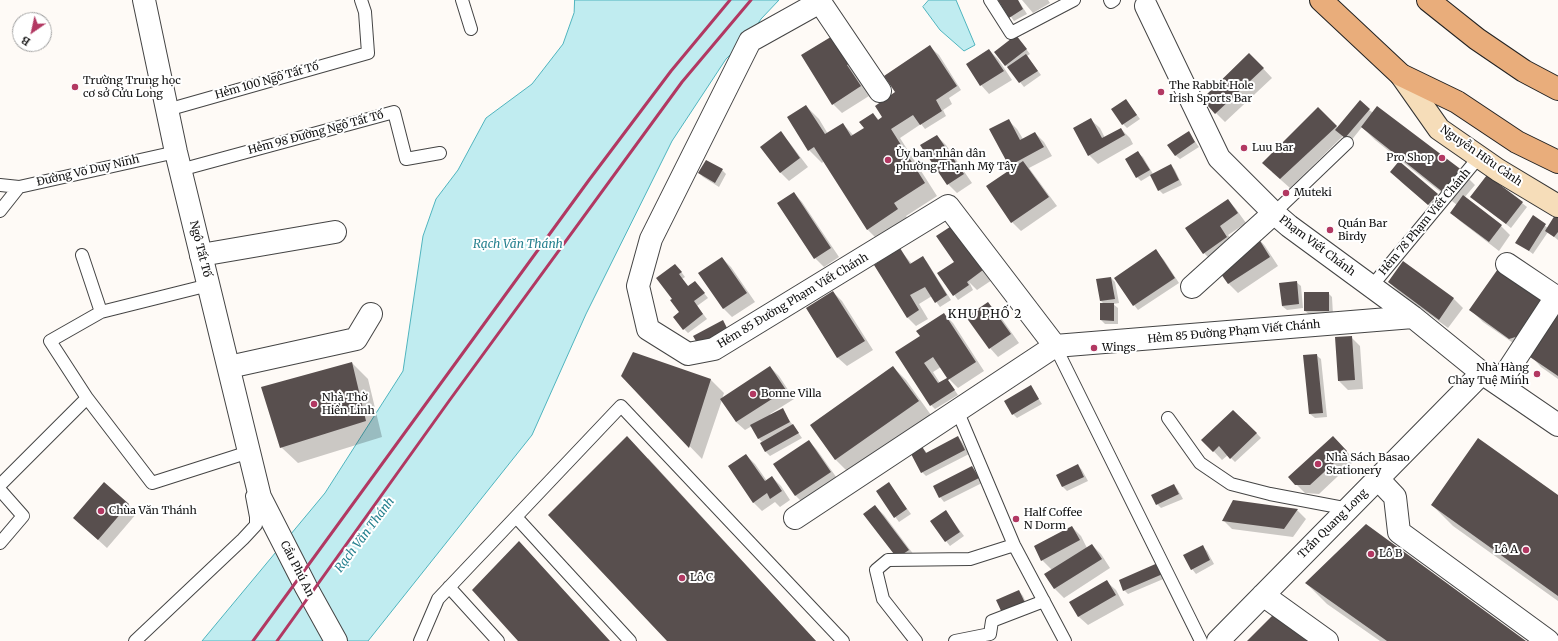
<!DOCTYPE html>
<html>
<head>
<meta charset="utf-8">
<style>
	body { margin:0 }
	#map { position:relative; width:1558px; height:641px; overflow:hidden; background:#fefaf6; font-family:Merriweather,serif }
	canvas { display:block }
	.north { position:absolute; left:12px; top:12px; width:40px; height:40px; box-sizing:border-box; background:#fff; border:1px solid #a0a0a0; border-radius:50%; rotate:214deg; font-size:11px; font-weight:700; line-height:16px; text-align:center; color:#111 }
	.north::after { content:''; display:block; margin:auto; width:14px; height:18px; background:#b23862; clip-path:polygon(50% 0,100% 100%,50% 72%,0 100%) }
</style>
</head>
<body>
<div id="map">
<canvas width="1558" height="641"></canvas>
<div class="north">B</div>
</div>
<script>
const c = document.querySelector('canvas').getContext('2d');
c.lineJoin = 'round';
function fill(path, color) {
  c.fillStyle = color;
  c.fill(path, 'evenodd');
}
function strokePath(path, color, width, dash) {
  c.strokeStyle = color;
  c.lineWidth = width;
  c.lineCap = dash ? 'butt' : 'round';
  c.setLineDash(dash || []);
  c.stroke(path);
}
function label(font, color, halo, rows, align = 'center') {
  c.font = font + ' Merriweather,serif';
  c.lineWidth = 4;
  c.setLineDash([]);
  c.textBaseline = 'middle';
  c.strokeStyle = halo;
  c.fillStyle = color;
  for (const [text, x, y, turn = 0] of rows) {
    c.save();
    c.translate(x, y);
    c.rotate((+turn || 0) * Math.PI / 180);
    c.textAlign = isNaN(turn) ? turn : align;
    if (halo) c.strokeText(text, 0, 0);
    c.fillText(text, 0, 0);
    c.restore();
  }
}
const water = new Path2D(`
	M575 0H779L761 19 751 34 726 59 672 141 586 314 532 435 368 641H202L325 493 403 371 423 236 436 199 458 170 486 118 532 84 563 44 574 13Z
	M929 0H956L975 45 964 51 940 30 923 7Z`);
fill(water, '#c0ecf0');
strokePath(water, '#4fb4be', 1);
fill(new Path2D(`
	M999 0H1018L1027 14 1014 21Z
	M1022 0H1048L1050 3 1033 13Z
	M838 33 856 74 869 96 842 113 833 104 802 55Z
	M1020 41 1030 54 1027 56 1041 75 1024 87 1006 65Z
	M930 47 939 55 961 90 949 98 952 104 943 110 946 116 925 129 921 124 900 138 937 196 906 216 911 223 880 242 867 229 824 161 822 163 809 150 806 106 819 119 828 134 843 124 854 136 865 129 873 114 879 120 884 117 897 93Z
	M989 50 998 59 1012 80 989 94 981 85Z
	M1258 63 1272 78 1225 122 1216 113Z
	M1126 100 1140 119 1127 128 1123 124Z
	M1318 108 1338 128 1369 110 1462 172 1475 185 1464 198 1501 226 1510 235 1499 251 1460 221 1451 213 1457 205 1375 140 1362 127 1350 142 1343 136 1290 188 1272 172Z
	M1008 120 1017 129 1023 139 1035 133 1044 142 1052 156 1029 168 1057 206 1021 231 1012 222 1013 169 1009 165Z
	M1091 120 1100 128 1105 138 1121 129 1130 138 1133 144 1098 164 1089 155Z
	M1188 132 1199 147 1180 159 1175 155Z
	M780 133 789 142 808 167 789 181 780 172Z
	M937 136 946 145 972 183 957 193 948 184Z
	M1138 153 1143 157 1153 174 1171 165 1175 170 1182 185 1163 194 1159 190 1151 175 1141 181 1137 177Z
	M722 170 726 174 719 187 703 177 699 173Z
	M1400 181 1437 195 1446 204 1438 213Z
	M794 193 802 202 839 257 824 267 815 258Z
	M1471 197 1522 203 1527 207 1511 228Z
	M1228 200 1236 209 1246 223 1228 235 1236 246 1213 262 1204 253Z
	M1533 217 1548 228 1558 218V240L1548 232 1533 254 1517 242Z
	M953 226 992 280 977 290 969 282 973 290 958 300 939 274 955 263Z
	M1257 237 1265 246 1278 266 1238 293 1229 284 1216 264Z
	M900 250 912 264 923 258 927 262 951 300 940 307 932 296 919 304 928 319 916 326 907 317Z
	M1156 251 1164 260 1179 283 1138 310 1134 305Z
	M722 258 731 267 755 302 732 317 723 308Z
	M1403 263 1454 299 1463 308 1448 328 1398 291 1389 282Z
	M679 269 685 277 682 279 689 287H699L708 298 697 306 707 319 688 333 684 329 681 312 673 299Z
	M1111 278 1115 282 1119 303 1113 304 1118 308V324H1105L1101 320 1104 304 1101 301 1097 280Z
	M1296 282 1301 286 1303 308 1287 310 1282 306Z
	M833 292 842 301 873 350 847 366 838 358 807 309Z
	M1328 293 1332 297 1333 315H1310L1305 311Z
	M988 303 997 312 1019 343 998 357 990 348Z
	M1470 309 1558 312V379L1541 367 1529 354 1483 322Z
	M944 314 953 323 984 371 958 388 950 380 941 367 933 372 940 383 947 379 958 395 935 409 931 405 896 353 921 337Z
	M1351 337 1360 346 1363 389 1348 390 1339 381Z
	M633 353 711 380 724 393 722 399 770 367 779 376 794 399 770 414 771 416 782 410 802 438 770 456 766 452 761 443H763L758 438 752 426 745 430 736 422 722 400 702 459 622 376Z
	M1316 355 1321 359 1327 417 1315 418 1310 414Z
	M352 363 368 379 382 437 298 463 281 447Z
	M893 367 906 380 931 415 849 473 836 460 811 425Z
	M1030 386 1042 404 1017 418 1013 414Z
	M1246 422 1261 438 1235 462 1228 455 1222 460 1203 440Z
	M958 437 962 442 969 454 926 476 922 472 921 446 927 453Z
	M1333 438 1355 460 1319 494 1305 493 1296 484Z
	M809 441 817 450 839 481 805 505 796 496 775 464Z
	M746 455 755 464 767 481 772 477 781 486 790 500 780 507 775 502 762 511 753 502Z
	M648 458 816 641H668Z
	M1078 465 1082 470 1088 481 1067 491 1063 487 1057 475Z
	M972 467 976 471 982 483 944 502 940 497Z
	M889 484 911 514 899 522 877 492Z
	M1174 485 1178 490 1183 499 1161 508 1157 504Z
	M1558 496V601L1453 526 1432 505Z
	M1233 502 1297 510 1306 519 1293 537 1232 529 1224 521Z
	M128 504 137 513 107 548 74 518Z
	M875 506 884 515 917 559 907 566 898 558Z
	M946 512 964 536 950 546 946 541Z
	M1072 527 1081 536 1087 548 1092 545 1101 554 1110 568 1064 598 1055 589 1046 574 1052 570 1042 560Z
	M1202 546 1207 551 1214 564 1196 574 1192 569Z
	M1160 563 1168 577 1128 594 1124 590Z
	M1107 582 1116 590 1124 605 1088 625 1079 617 1071 602Z
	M1306 583 1524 641H1380L1327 604Z
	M1019 591 1023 596 1029 609 1008 619Z`), '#0003');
fill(new Path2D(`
	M998 0H1018L1023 9 1009 18Z
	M839 32 856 59 847 65 861 86 832 105 801 55Z
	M1016 35 1027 49 1005 66 994 52Z
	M930 45 957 86 936 100 942 111 920 125 913 115 891 129 925 183 894 203 898 209 867 230 814 147 808 151 787 117 806 105 825 134 843 123 851 136 864 128 859 122 873 113 878 120 882 117 875 106 895 92 884 76Z
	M989 49 1004 71 980 86 966 64Z
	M1249 53 1264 68 1215 114 1202 99Z
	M1026 54 1038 71 1019 83 1007 67Z
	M1126 99 1137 115 1122 125 1111 109Z
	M1360 100 1370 109 1345 138 1335 130Z
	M1377 106 1463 171 1444 193 1361 127Z
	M1318 107 1337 126 1280 179 1262 163Z
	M1091 118 1102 138 1121 128 1125 135 1088 156 1073 128Z
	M1009 119 1020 140 1035 132 1044 147 1009 166 989 129Z
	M781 131 800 158 780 173 760 147Z
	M1189 131 1195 142 1175 156 1167 145Z
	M937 135 964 174 947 185 920 145Z
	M1138 151 1150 170 1136 178 1125 159Z
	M706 160 723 169 715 183 698 173Z
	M1023 161 1049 197 1011 223 986 186Z
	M1399 161 1438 194 1428 205 1390 172Z
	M1171 164 1179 180 1158 191 1150 175Z
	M1487 175 1523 202 1506 224 1470 197Z
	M794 192 831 248 814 259 777 203Z
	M1463 195 1502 225 1489 242 1450 213Z
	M1228 199 1238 213 1220 226 1227 237 1203 254 1185 228Z
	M1533 215 1546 224 1529 251 1515 243Z
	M1555 215 1558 216V232L1554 237 1545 231Z
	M953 225 983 270 967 282 969 285 953 296 937 273 954 262 936 236Z
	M1257 236 1270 257 1228 284 1214 264Z
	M900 248 910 264 923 256 947 295 935 303 925 287 910 295 919 310 907 318 874 265Z
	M1156 249 1175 278 1133 306 1114 278Z
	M722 257 747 293 723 309 698 273Z
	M1403 261 1454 298 1439 320 1388 282Z
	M675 264 682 272 679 274 688 286 695 281 705 293 694 301 703 314 683 330 673 317 679 312 670 300 672 299 656 278Z
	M1500 266 1547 300 1522 335 1509 339 1469 310Z
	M1111 277 1115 299 1100 301 1096 279Z
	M1297 281 1299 304 1282 306 1279 283Z
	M833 291 865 341 837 358 806 308Z
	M1304 292H1329V311H1304Z
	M988 302 1011 334 989 349 966 317Z
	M1100 303H1114V321L1100 320Z
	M1558 311V376L1527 355Z
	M944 313 976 362 948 380 955 390 930 406 895 352 920 336 916 331ZM933 357 947 378 938 383 924 363Z
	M723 320 730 334 701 350 693 336Z
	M1352 336 1355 380 1338 381 1335 337Z
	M633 352 711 379 689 448 621 376Z
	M1317 354 1323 413 1309 414 1303 355Z
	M352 362 366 421 280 448 261 387Z
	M770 366 786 390 736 422 720 399Z
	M893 366 919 401 835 460 810 425Z
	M1031 385 1039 399 1012 415 1004 401Z
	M783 408 790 422 758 439 750 425Z
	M1233 410 1257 433 1230 459 1219 446 1213 452 1201 440Z
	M793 424 799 433 765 452 760 443Z
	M627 436 816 641H667L548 515Z
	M958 436 965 450 921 473 910 452 921 445 926 453Z
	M1333 436 1347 451 1310 485H1295L1288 477Z
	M1478 438 1558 495V596L1431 505Z
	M809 440 831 472 795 496 773 464Z
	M746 454 765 481 772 476 782 491 770 499 767 493 753 503 728 466Z
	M1078 464 1084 477 1062 487 1056 475Z
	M972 466 979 478 939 498 933 486Z
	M104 482 129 504 98 540 73 518Z
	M889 482 907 509 894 518 876 491Z
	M1174 484 1179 494 1156 505 1151 495Z
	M1233 500 1298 509 1284 529 1222 521Z
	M875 505 909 550 897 558 863 514Z
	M946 510 960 532 945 542 930 521Z
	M1366 524 1526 641H1387L1305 583Z
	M1072 526 1080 540 1041 561 1034 546Z
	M519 541 610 641H518L472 590Z
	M1092 544 1102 559 1054 589 1044 574Z
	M1203 545 1210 560 1191 570 1183 555Z
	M1160 562 1165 573 1123 591 1119 580Z
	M1107 580 1116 595 1078 617 1069 602Z
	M1019 590 1026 605 1003 615 996 600Z
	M1276 612 1317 641H1247Z`), '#584f4e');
const service = new Path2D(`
	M462 0 471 29
	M990 0 1011 33 1074 0
	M1110 0 1111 2 1114 0
	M167 110 368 53 365 12 361 0
	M180 170 394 112 406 159 440 153
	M0 185 19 187 176 152
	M0 211 19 187
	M1274 213 1347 143
	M82 255 101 312
	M1371 287 1479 157
	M1055 346 1201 641
	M87 398 152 483 249 452
	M957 410 1014 545 1065 641
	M1168 418 1200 463 1231 484 1270 494 1349 509
	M0 485 87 398 50 341 101 312 209 285
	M0 490 23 516 0 543
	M516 517 630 641
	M449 587 498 641
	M135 641 243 539 256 525V517L252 496
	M420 641 438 599 621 406 843 641
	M916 641 883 599 876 570 888 560 970 559 1014 545
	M955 641 990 634 992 621 1044 601`);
const minor = new Path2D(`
	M1146 6 1219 158 1274 213 1289 226 1413 317 1482 373 1558 425
	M880 91 820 2 750 41 651 239 638 286 648 329 688 354 714 349 948 206 1055 346 1413 317
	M201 255 335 232
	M1192 287 1274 213
	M229 367 356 339 371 314
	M1499 384 1556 297 1507 264
	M1378 479 1395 497 1399 532 1548 641
	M795 518 1055 346
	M1263 595 1327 641
	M1218 641 1482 373`);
const tertiary = new Path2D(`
	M144 0 176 152 260 497 306 587 336 641`);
const secondary = new Path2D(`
	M1401 75 1439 129 1498 170 1558 206`);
const primary = new Path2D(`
	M1321 0 1401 75 1457 102 1517 142 1558 162
	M1428 0 1477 39 1524 71 1558 89`);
strokePath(service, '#444', 14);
strokePath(minor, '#444', 24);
strokePath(tertiary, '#444', 24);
strokePath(secondary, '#333', 24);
strokePath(primary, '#222', 24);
strokePath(service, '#fff', 12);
strokePath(minor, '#fff', 22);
strokePath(tertiary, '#fff', 22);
strokePath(secondary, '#f6ddb9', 22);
strokePath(primary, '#e9ad7b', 22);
strokePath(new Path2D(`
	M253 641 589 180 671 71 730 0
	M277 641 449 401 682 82 751 0`), '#b23862', 3);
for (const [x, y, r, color] of [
	[75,87,4,"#b23862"],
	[1161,92,4,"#b23862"],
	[1244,148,4,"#b23862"],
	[1442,158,4,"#b23862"],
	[888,160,4,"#b23862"],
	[1286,193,4,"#b23862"],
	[1330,230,4,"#b23862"],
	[1094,348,4,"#b23862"],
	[1537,374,4,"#b23862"],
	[753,394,4,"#b23862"],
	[314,404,4,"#b23862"],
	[1318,464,4,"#b23862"],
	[101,511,4,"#b23862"],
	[1016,519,4,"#b23862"],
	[1526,550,4,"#b23862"],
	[1371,554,4,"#b23862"],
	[682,578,4,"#b23862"]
]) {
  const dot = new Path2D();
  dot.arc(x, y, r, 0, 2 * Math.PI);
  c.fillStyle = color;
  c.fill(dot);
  strokePath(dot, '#fff', 1.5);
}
label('11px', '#111', '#fff', [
	["Trường Trung học",83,81],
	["cơ sở Cửu Long",83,94],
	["The Rabbit Hole",1169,86],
	["Irish Sports Bar",1169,99],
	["Luu Bar",1252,148],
	["Ủy ban nhân dân",896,154],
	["phường Thạnh Mỹ Tây",896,167],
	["Pro Shop",1434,158,"right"],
	["Muteki",1294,193],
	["Quán Bar",1338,224],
	["Birdy",1338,237],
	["Wings",1102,348],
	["Nhà Hàng",1529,368,"right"],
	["Chay Tuệ Minh",1529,381,"right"],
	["Bonne Villa",761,394],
	["Nhà Thờ",322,398],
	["Hiển Linh",322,411],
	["Nhà Sách Basao",1326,458],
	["Stationery",1326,471],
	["Chùa Văn Thánh",109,511],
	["Half Coffee",1024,513],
	["N Dorm",1024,526],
	["Lô A",1518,550,"right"],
	["Lô B",1379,554],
	["Lô C",690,578]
], 'left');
label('11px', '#111', '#fff', [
	["Hẻm 100 Ngô Tất Tố",267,81,-16],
	["Hẻm 98 Đường Ngô Tất Tố",316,133,-15],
	["Nguyễn Hữu Cảnh",1481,156,35],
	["Đường Võ Duy Ninh",88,171,-13],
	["Hẻm 78 Phạm Viết Chánh",1425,222,-50],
	["Phạm Viết Chánh",1317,246,37],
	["Ngô Tất Tố",200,249,76],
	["Hẻm 85 Đường Phạm Viết Chánh",793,301,-31],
	["Hẻm 85 Đường Phạm Viết Chánh",1234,332,-5],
	["Trần Quang Long",1333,524,-45],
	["Cầu Phú An",297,569,63]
]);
label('italic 12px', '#26818f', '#fff', [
	["Rạch Văn Thánh",518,245],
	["Rạch Văn Thánh",365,535,-53]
]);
c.letterSpacing = '1px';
label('12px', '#111', '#fff', [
	["KHU PHỐ 2",985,315]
]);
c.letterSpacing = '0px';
</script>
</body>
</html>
